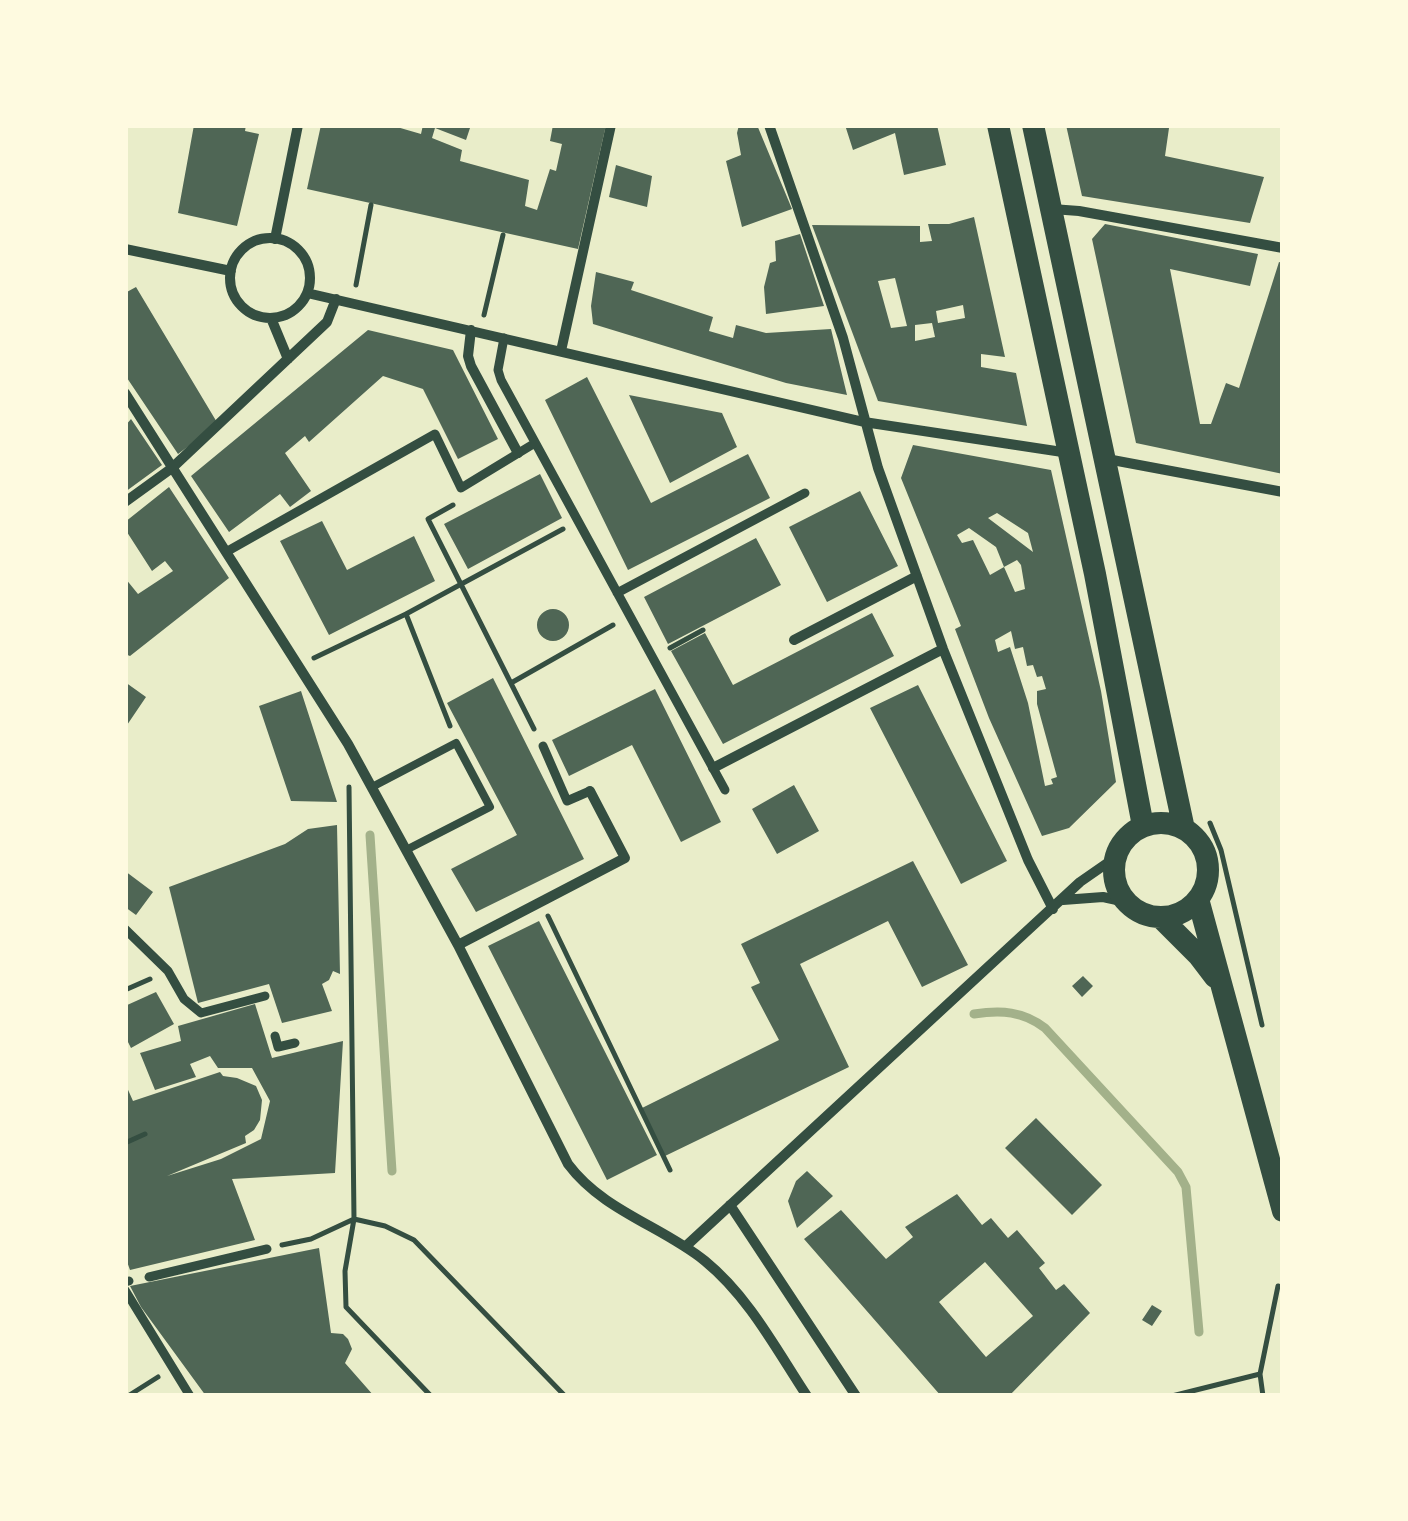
<!DOCTYPE html>
<html>
<head>
<meta charset="utf-8">
<style>
	body { margin:0 }
	#map { position:relative; width:1408px; height:1521px; overflow:hidden; background:#e9edc9; font-family:"Archivo Narrow",sans-serif }
	canvas { display:block }
	.frame { position:absolute; inset:0; border:128px solid #fefae0; pointer-events:none }
</style>
</head>
<body>
<div id="map">
<canvas width="1408" height="1521"></canvas>
<div class="frame"></div>
</div>
<script>
const c = document.querySelector('canvas').getContext('2d');
c.lineJoin = 'round';
function strokePath(path, color, width, dash) {
  c.strokeStyle = color;
  c.lineWidth = width;
  c.lineCap = dash ? 'butt' : 'round';
  c.setLineDash(dash || []);
  c.stroke(path);
}
function fill(path, color) {
  c.fillStyle = color;
  c.fill(path, 'evenodd');
}
strokePath(new Path2D(`
	M370 835 392 1171
	M974 1014C1001 1010 1023 1011 1045 1028L1178 1172 1186 1187 1199 1332`), '#a3b18a', 9);
fill(new Path2D(`
	M194 125H246L245 131 259 134 237 226 178 213Z
	M321 125H390L421 134 423 125H471L466 140 435 128 432 138 462 150 460 161 529 180 525 206 537 210 550 169 556 171 562 144 550 141 553 125H606L578 249 307 189Z
	M739 125H757L792 209 742 227 726 161 741 155 737 133Z
	M845 125H937L946 165 904 175 895 133 853 150Z
	M1066 125 1169 128 1165 156 1264 177 1250 223 1082 196Z
	M616 165 652 176 647 207 609 197Z
	M974 217 1005 357 981 354V367L1016 373 1027 426 878 401 812 225 920 226V242L932 241 928 224H949ZM895 278 907 326 891 328 878 281ZM963 305 965 318 938 323 936 311ZM932 323 935 337 915 341V325Z
	M1105 224 1258 254 1250 286 1170 269 1200 424H1211L1226 383 1239 388 1279 262 1283 263V474L1136 443 1092 239Z
	M800 234 824 306 766 314 764 287 770 263 776 261 775 241Z
	M596 272 634 282 631 290 713 317 709 331 733 338 736 325 766 333 831 329 847 395 786 383 593 324 591 306Z
	M136 287 218 424 178 454 125 375V293Z
	M368 330 453 350 498 439 458 459 423 389 383 376 309 442 305 436 285 453 311 491 290 507 280 494 229 532 191 476Z
	M587 377 651 503 748 454 770 498 628 570 545 400Z
	M629 395 722 413 737 447 670 483Z
	M131 419 162 465 125 492V426Z
	M913 445 1051 470 1101 691 1116 782 1069 828 1042 836 989 718 955 629 961 626 901 478ZM997 513 1028 533 1033 552 988 518ZM969 528 996 547 1004 567 1017 560 1021 565 1025 589 1015 592 1004 567 990 575 973 540 962 543 957 535ZM1011 631 1015 649 1023 647 1027 666 1033 665 1037 677 1042 676 1046 689 1037 691V704L1057 777 1051 779 1053 784 1045 786 1028 703 1010 647 998 652 995 640Z
	M540 474 562 518 468 569 444 524Z
	M169 487 229 578 130 656 125 654V578L138 594 173 571 165 561 152 571 125 529V522Z
	M860 491 898 566 827 602 789 527Z
	M322 521 347 570 414 536 435 581 329 635 280 541Z
	M756 538 781 585 668 644 644 597Z
	M537 625a16 16 0 1 1 32 0a16 16 0 1 1-32 0Z
	M872 613 894 656 723 744 671 651 705 633 733 685Z
	M493 678 584 859 476 912 451 869 517 835 447 703Z
	M125 682 146 697 125 728Z
	M918 685 1007 861 961 884 870 708Z
	M655 689 721 822 681 842 632 745 569 776 552 740Z
	M301 691 337 802 291 801 259 706Z
	M794 785 819 831 777 854 752 809Z
	M337 825 340 974 333 971 329 980 322 984 332 1011 282 1023 269 984 198 1003 169 887 285 844 308 829Z
	M913 861 968 965 922 987 888 921 800 964 849 1067 665 1156 640 1109 779 1040 751 987 760 983 741 944Z
	M125 871 153 892 136 915 125 907Z
	M539 921 657 1155 607 1180 488 946Z
	M1083 976 1093 986 1082 997 1072 986Z
	M156 992 174 1024 131 1048 125 1036V1006Z
	M255 1004 272 1058 343 1041 335 1173 232 1179 255 1240 130 1270 125 1256V1083L133 1101 220 1072 223 1076 237 1078 256 1086 262 1100 260 1120 254 1130 245 1136 246 1143 167 1176 221 1159 261 1139 270 1101 252 1068H218L210 1056 190 1064 196 1077 155 1090 140 1053 181 1041 178 1026Z
	M1036 1118 1102 1185 1072 1215 1005 1148Z
	M807 1171 833 1196 797 1228 788 1201 796 1181Z
	M957 1194 982 1225 991 1218 1008 1238 1017 1230 1045 1263 1039 1268 1056 1290 1064 1284 1090 1313 1009 1396H941L804 1239 841 1210 886 1259 913 1237 905 1227ZM985 1262 1033 1316 986 1357 939 1302Z
	M319 1248 331 1333 343 1334 348 1339 352 1349 345 1363 374 1396H206L141 1307 130 1286Z
	M1152 1305 1162 1311 1152 1326 1142 1320Z`), '#4f6655');
strokePath(new Path2D(`
	M356 285 371 205
	M484 315 503 235
	M453 505 428 519 534 729
	M670 648 703 630
	M314 658 406 614
	M511 683 613 625
	M450 726 406 614 563 529
	M349 787 354 1219 345 1271 346 1307 431 1396
	M1210 823 1221 850 1262 1025
	M548 916 670 1170
	M125 990 150 979
	M125 1143 145 1134
	M354 1219 385 1226 414 1240 565 1396
	M282 1245 311 1239 354 1219
	M128 1396 158 1377
	M1172 1396 1260 1374
	M1263 1396 1260 1374 1278 1286`), '#344e41', 5);
strokePath(new Path2D(`
	M372 787 456 743 490 807 406 850`), '#344e41', 8);
strokePath(new Path2D(`
	M504 338 498 370 501 380 725 790
	M226 552 435 434 461 488 535 443
	M617 593 805 493
	M543 746 567 801 590 791
	M125 929 168 971 184 999 201 1013 265 996
	M275 1036 278 1047 295 1043
	M149 1277 267 1249
	M125 1282 129 1281
	M125 1290 190 1396`), '#344e41', 9);
strokePath(new Path2D(`
	M769 125 843 338 878 468 943 649 1028 860 1053 909
	M1052 209 1079 211 1283 248
	M230 278a40 40 0 1 1 80 0a40 40 0 1 1-80 0Z
	M275 239 298 125
	M125 249 231 271
	M307 293 864 422 1069 453
	M271 318 288 359
	M471 330 468 356 471 366 518 453
	M561 351 611 125
	M125 393 348 744 458 945 568 1164C603 1211 662 1226 705 1261 749 1297 776 1349 807 1396
	M1107 459 1283 492
	M125 502 172 468 327 322 336 299
	M794 640 917 576
	M713 768 943 649
	M1063 900 1103 897 1126 902
	M458 945 625 858 590 791
	M730 1205 856 1396
	M686 1246 1080 882 1116 857`), '#344e41', 10);
strokePath(new Path2D(`
	M998 125 1095 574 1143 826
	M1033 125 1184 829
	M1114 870a47 47 0 1 1 94 0a47 47 0 1 1-94 0Z
	M1198 899 1283 1211
	M1160 917 1199 956 1215 977`), '#344e41', 22);
</script>
</body>
</html>
